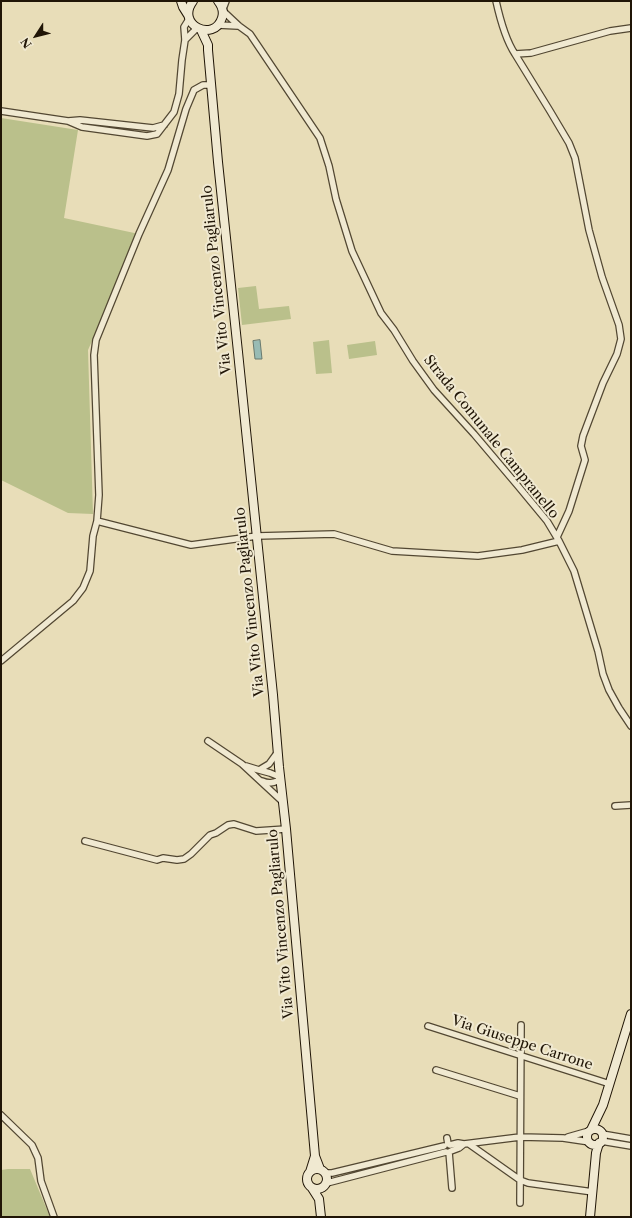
<!DOCTYPE html>
<html>
<head>
<meta charset="utf-8">
<style>
	body { margin:0 }
	#map { position:relative; width:632px; height:1218px; overflow:hidden; background:#e8ddb8; font-family:"Libre Caslon Text",serif }
	canvas { display:block }
	.frame { position:absolute; inset:0; border:2px solid #201506; pointer-events:none }
	.north { position:absolute; left:16px; top:16px; width:40px; height:40px; -webkit-text-stroke:3px #f0e9d1; paint-order:stroke; rotate:234deg; font-size:11px; font-weight:700; line-height:16px; text-align:center; color:#201506 }
	.north::after { content:''; display:block; margin:auto; width:14px; height:18px; background:#201506; clip-path:polygon(50% 0,100% 100%,50% 72%,0 100%) }
</style>
</head>
<body>
<div id="map">
<canvas width="632" height="1218"></canvas>
<div class="frame"></div>
<div class="north">N</div>
</div>
<script>
const c = document.querySelector('canvas').getContext('2d');
c.lineJoin = 'round';
function fill(path, color) {
  c.fillStyle = color;
  c.fill(path, 'evenodd');
}
function strokePath(path, color, width, dash) {
  c.strokeStyle = color;
  c.lineWidth = width;
  c.lineCap = dash ? 'butt' : 'round';
  c.setLineDash(dash || []);
  c.stroke(path);
}
function label(font, color, halo, rows, align = 'center') {
  c.font = font + ' "Libre Caslon Text",serif';
  c.lineWidth = 4;
  c.setLineDash([]);
  c.textBaseline = 'middle';
  c.strokeStyle = halo;
  c.fillStyle = color;
  for (const [text, x, y, turn = 0] of rows) {
    c.save();
    c.translate(x, y);
    c.rotate((+turn || 0) * Math.PI / 180);
    c.textAlign = isNaN(turn) ? turn : align;
    if (halo) c.strokeText(text, 0, 0);
    c.fillText(text, 0, 0);
    c.restore();
  }
}
fill(new Path2D(`
	M1 118 78 130 64 218 139 234 88 350 93 514 68 513 1 480Z
	M256 286 259 309 289 306 291 319 242 325 238 288Z
	M329 340 332 373 316 374 313 342Z
	M375 341 377 355 349 359 347 345Z
	M8 1169H30L50 1217H1V1170Z`), '#bac08b');
const water = new Path2D(`
	M260 340 262 359H255L253 341Z`);
fill(water, '#98bbb4');
strokePath(water, '#68796e', 1);
const street = new Path2D(`
	M496 1C500 19 505 39 515 54L531 53 610 31 631 28
	M223 9 226 1
	M223 11 239 26 250 34 320 138 329 166 336 199 352 251 381 313 394 330 413 361 434 390 474 434 518 486 547 521 559 541 574 571 598 651 603 674 609 690 619 708 631 726
	M218 25 238 26
	M185 40 197 28
	M515 54 550 111 569 143 575 158 589 230 602 277 619 325 621 339 617 354 603 383 583 436 581 446 585 460 569 511 557 537
	M1 111 68 121 82 127 147 136 157 134 174 112 179 94 182 60 185 40 184 27 189 19
	M68 121 80 120 153 128 164 125
	M97 521 191 545 257 536 334 534 392 551 478 556 522 550 559 541
	M1 661 73 601 83 588 90 571 93 536 97 521 99 495 94 355 96 340 139 234 168 170 186 109 194 90 203 85H212
	M208 741 242 764 283 802
	M246 766 259 770 269 764 277 753
	M259 770 270 773 280 777
	M262 781C269 784 273 783 280 780
	M615 806 631 805
	M85 841 157 860 163 858 177 860 184 859 191 854 210 835 216 833 228 825 234 824 256 831 286 829
	M428 1026 610 1084
	M436 1070 520 1096
	M1 1115 32 1145 38 1158 41 1181 54 1217
	M602 1134 631 1139
	M568 1137 589 1131
	M447 1138 448 1144
	M601 1141 631 1146
	M464 1144 520 1137 563 1138 590 1142
	M469 1144 520 1180 528 1183 593 1192
	M450 1145 458 1143 464 1144 459 1148 451 1151
	M449 1152 452 1188
	M326 1173H332L444 1146
	M327 1183 446 1152
	M520 1203 521 1025`);
const secondary = new Path2D(`
	M181 1 183 7 188 15
	M193 1C175 25 214 43 222 18 224 12 222 6 218 1
	M201 30 208 45V50L218 162 238 352 273 695 279 767 286 829 315 1156
	M587 1137a8 8 0 1 1 16 0a8 8 0 1 1-16 0Z
	M591 1130 603 1105 631 1014
	M307 1179a10 10 0 1 1 20 0a10 10 0 1 1-20 0Z
	M310 1172 315 1156 320 1169
	M312 1188 319 1199 321 1217
	M590 1217 596 1153 599 1143`);
strokePath(street, '#524732', 8);
strokePath(secondary, '#201506', 10);
strokePath(street, '#f0e9d1', 5.5);
strokePath(secondary, '#f0e9d1', 8);
label('14px', '#201506', '#f0e9d1', [
	["Via Vito Vincenzo Pagliarulo",217,280,-96],
	["Strada Comunale Campranello",491,437,51],
	["Via Vito Vincenzo Pagliarulo",250,602,-96],
	["Via Vito Vincenzo Pagliarulo",281,924,-95],
	["Via Giuseppe Carrone",522,1043,18]
]);
</script>
</body>
</html>
